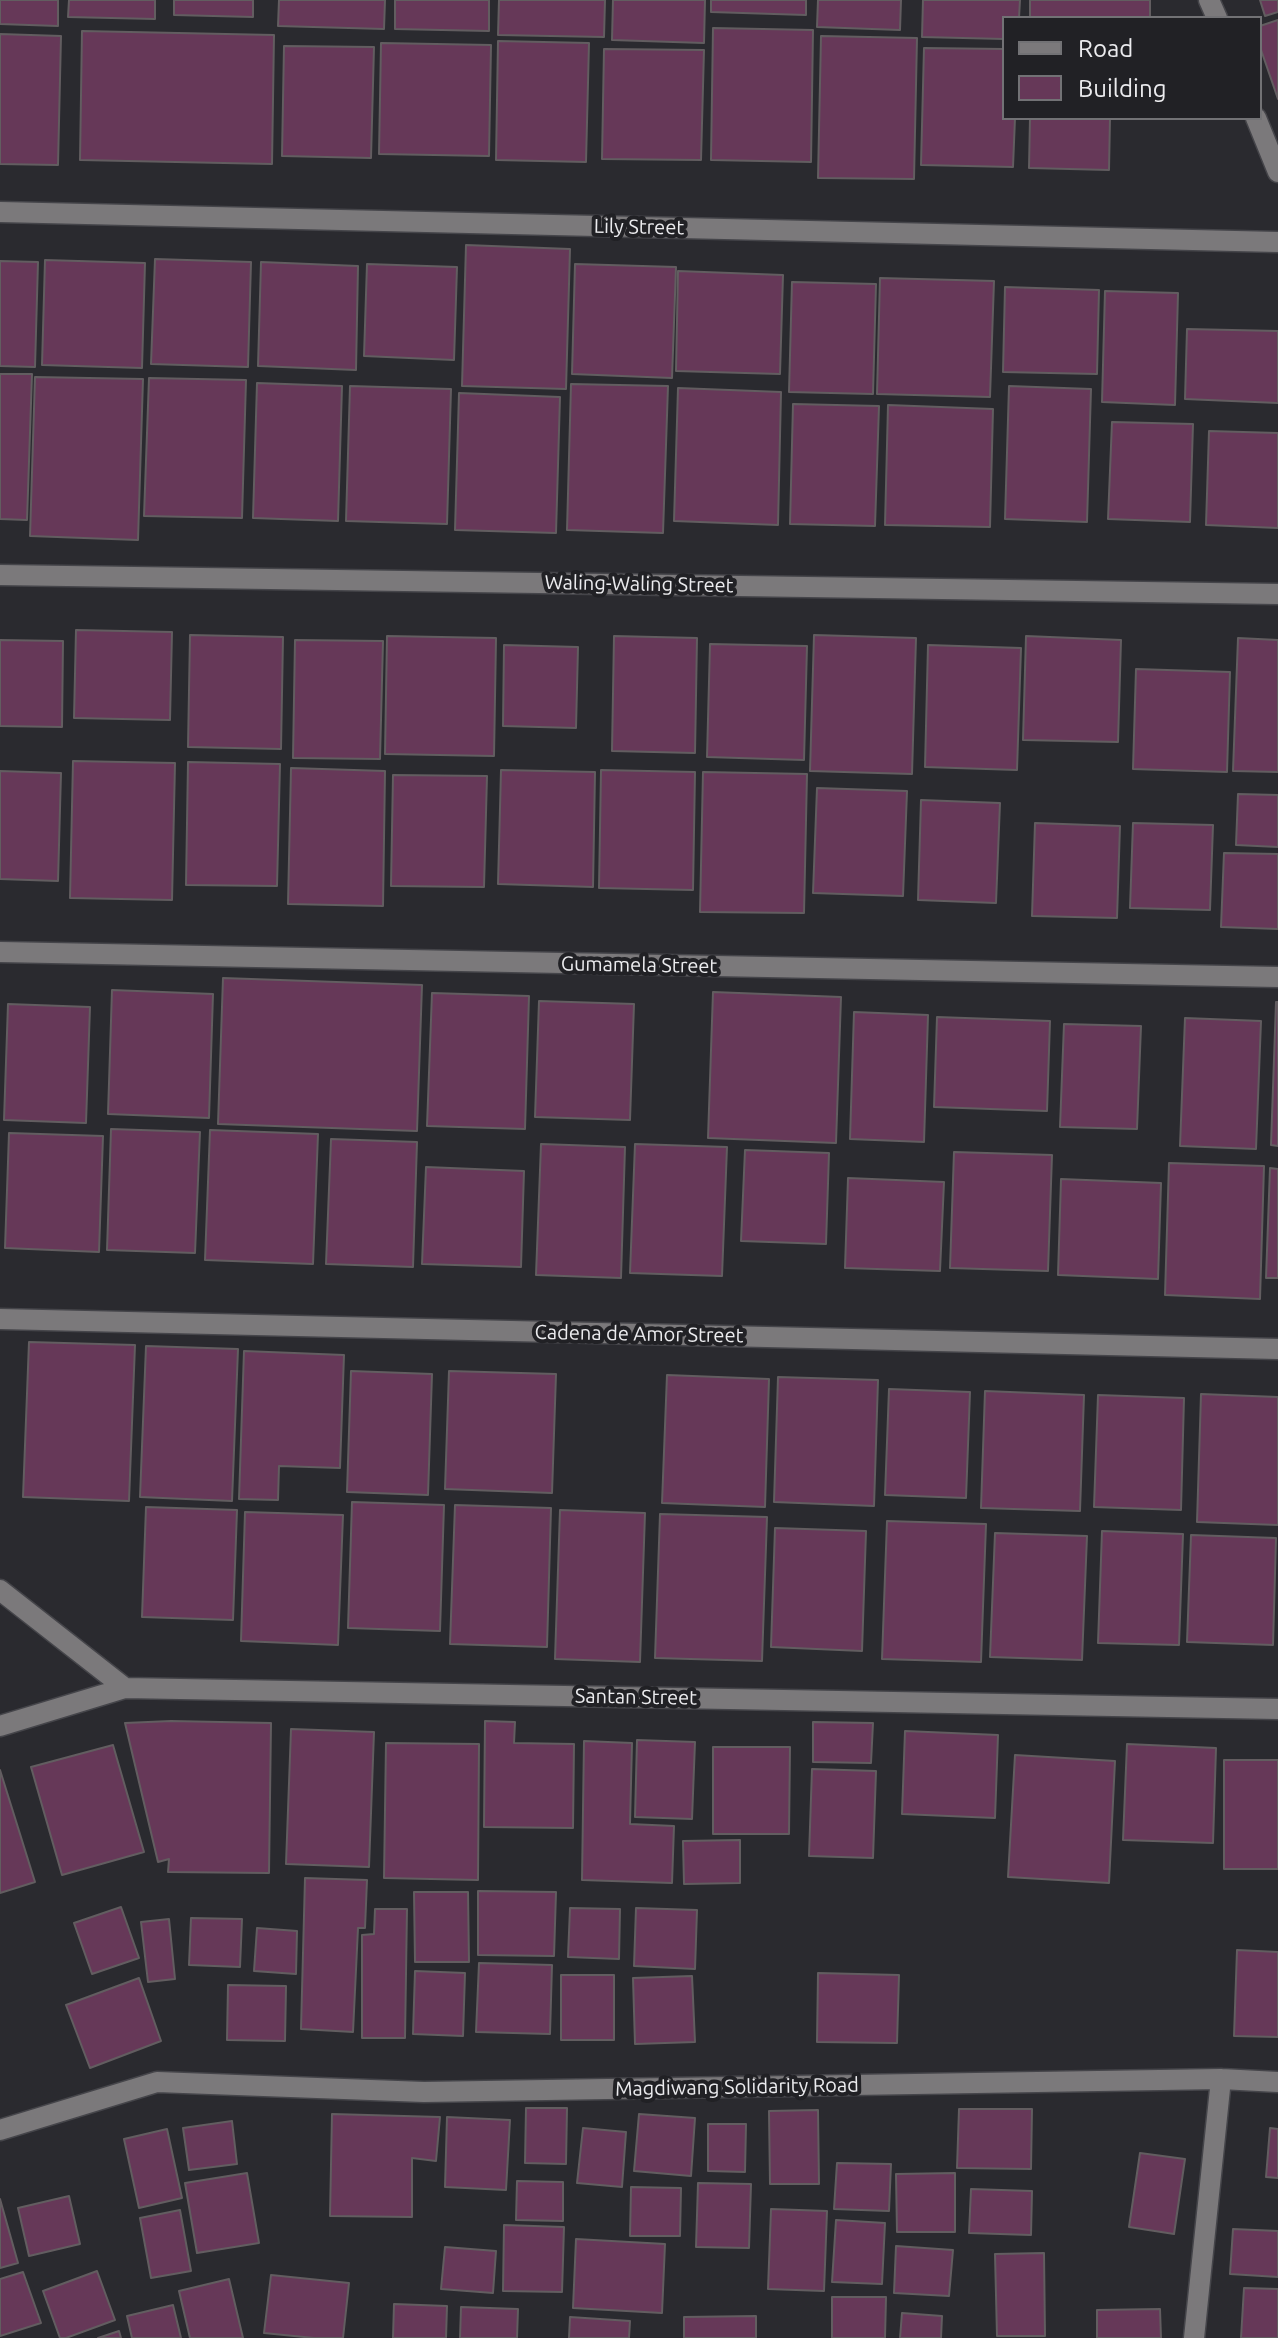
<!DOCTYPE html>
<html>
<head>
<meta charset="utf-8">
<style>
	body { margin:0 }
	#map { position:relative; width:1278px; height:2338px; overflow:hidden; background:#2a2a2f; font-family:Ubuntu,sans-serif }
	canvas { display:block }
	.legend { position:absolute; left:1002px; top:16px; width:260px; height:104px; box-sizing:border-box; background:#212125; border:2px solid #727275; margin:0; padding:10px 14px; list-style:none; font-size:24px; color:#ebebee }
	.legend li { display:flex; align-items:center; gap:16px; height:40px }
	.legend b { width:40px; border:2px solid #727275 }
</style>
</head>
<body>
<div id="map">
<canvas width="1278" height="2338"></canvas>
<ul class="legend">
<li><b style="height:10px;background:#7b797b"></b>Road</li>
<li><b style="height:22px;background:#663858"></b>Building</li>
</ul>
</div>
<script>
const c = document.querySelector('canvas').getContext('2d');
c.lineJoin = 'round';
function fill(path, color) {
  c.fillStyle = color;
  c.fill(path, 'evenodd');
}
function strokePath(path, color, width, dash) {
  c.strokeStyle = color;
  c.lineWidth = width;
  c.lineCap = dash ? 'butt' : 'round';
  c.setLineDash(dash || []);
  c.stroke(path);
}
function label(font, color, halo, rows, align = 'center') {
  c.font = font + ' Ubuntu,sans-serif';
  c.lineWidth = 8;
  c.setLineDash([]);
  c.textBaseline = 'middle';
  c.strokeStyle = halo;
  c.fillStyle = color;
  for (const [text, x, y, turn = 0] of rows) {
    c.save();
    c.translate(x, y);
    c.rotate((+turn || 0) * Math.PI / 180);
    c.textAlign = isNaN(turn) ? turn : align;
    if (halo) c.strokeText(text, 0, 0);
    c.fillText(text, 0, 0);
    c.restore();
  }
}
const building = new Path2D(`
	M0 0H58V26L0 24Z
	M69 0H155V19L68 17Z
	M174 0H253V17L174 15Z
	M279 0H385L384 29 278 26Z
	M395 0H489V31L395 29Z
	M499 0H605L604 37 498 35Z
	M613 0H705L704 43 612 40Z
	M711 0H806V15L711 12Z
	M818 0H901L900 30 817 27Z
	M923 0H1020L1019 18H1004V39L922 37Z
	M1030 0H1150V18H1030Z
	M1260 0H1278V12L1265 16Z
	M1278 20V99L1260 47V26Z
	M713 28 813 30 811 162 711 160Z
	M82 31 274 35 272 164 80 160Z
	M0 34 61 36 58 165 0 164Z
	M821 36 917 38 914 179 818 178Z
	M498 41 589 43 586 162 496 160Z
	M381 43 491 45 489 156 379 154Z
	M284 46 374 47 371 158 282 156Z
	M924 48 1004 49V118H1015L1013 167 921 165Z
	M604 49 704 50 701 160 602 159Z
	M1030 118H1110L1109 170 1029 168Z
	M466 245 570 249 566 389 462 386Z
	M155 259 251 262 248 367 151 364Z
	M45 260 145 263 142 368 42 365Z
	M0 261 38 262 35 367 0 366Z
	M261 262 358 266 356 370 258 366Z
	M367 264 457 267 454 360 364 356Z
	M575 264 676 267 672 378 572 374Z
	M678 271 783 275 780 374 676 371Z
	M880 278 994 281 990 397 877 394Z
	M792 282 876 284 873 394 789 392Z
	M1005 287 1099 290 1097 374 1003 372Z
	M1105 291 1178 293 1175 405 1102 402Z
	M1187 329 1278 331V403L1185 399Z
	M0 374H32L27 520 0 519Z
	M35 377 143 379 138 540 30 536Z
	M149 378 246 380 242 518 144 516Z
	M257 383 342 386 338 521 253 518Z
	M571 384 668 386 663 533 567 530Z
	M350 386 451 389 447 524 346 521Z
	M1009 386 1091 389 1087 522 1005 519Z
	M678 388 781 392 778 525 674 521Z
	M459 393 560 397 556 533 455 530Z
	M793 404 879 406 875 526 790 524Z
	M888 405 993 409 990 527 885 525Z
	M1112 422 1193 424 1190 522 1108 519Z
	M1209 431 1278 433V528L1206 525Z
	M76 630 172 632 170 720 74 718Z
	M190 635 283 637 281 749 188 747Z
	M814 635 916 638 912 774 810 771Z
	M387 636 496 638 494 756 385 754Z
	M614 636 697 638 695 753 612 751Z
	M1026 636 1121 640 1118 742 1023 740Z
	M1238 638 1278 640V772L1233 771Z
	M0 640 63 641 62 727 0 726Z
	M295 640 383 641 380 759 293 758Z
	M710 644 807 646 804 760 707 757Z
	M504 645 578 647 576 728 503 726Z
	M928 645 1021 648 1017 770 925 767Z
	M1136 669 1230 672 1227 772 1133 769Z
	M73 761 175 763 172 900 70 898Z
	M188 762 280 764 277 886 186 885Z
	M291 768 385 771 383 906 288 904Z
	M501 770 595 772 593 887 498 884Z
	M601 770 695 772 693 890 599 888Z
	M0 771 61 773 58 881 0 879Z
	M703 772 807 774 804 913 700 912Z
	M393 775 487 776 484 887 391 886Z
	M817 788 907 791 903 896 813 893Z
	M1238 794 1278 795V847L1236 845Z
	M921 800 1000 803 996 903 918 900Z
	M1035 823 1120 826 1117 918 1032 916Z
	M1133 823 1213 825 1210 910 1130 908Z
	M1224 853 1278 854V929L1221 927Z
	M223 978 422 985 417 1131 218 1124Z
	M112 990 213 994 209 1118 108 1114Z
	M713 992 841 997 836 1143 708 1138Z
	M432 993 529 996 525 1129 427 1126Z
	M539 1001 634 1004 630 1120 535 1117Z
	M1276 1002H1278V1146L1271 1145Z
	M8 1004 90 1007 86 1123 4 1120Z
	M854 1012 928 1015 924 1142 850 1139Z
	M937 1017 1050 1021 1047 1111 934 1107Z
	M1185 1018 1261 1021 1256 1149 1180 1146Z
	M1064 1024 1141 1026 1137 1129 1060 1127Z
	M111 1129 200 1132 195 1253 107 1250Z
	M210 1130 318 1134 313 1264 205 1260Z
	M9 1133 103 1136 99 1252 5 1248Z
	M331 1139 417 1142 413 1267 326 1264Z
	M541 1144 625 1147 621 1278 536 1275Z
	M635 1144 727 1147 722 1276 630 1273Z
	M745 1150 829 1153 826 1244 741 1241Z
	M954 1152 1052 1155 1048 1271 950 1268Z
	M1169 1163 1264 1166 1260 1299 1165 1295Z
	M426 1167 524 1171 521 1267 422 1264Z
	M1270 1168 1278 1169V1278H1266Z
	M848 1178 944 1182 940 1271 845 1268Z
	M1061 1179 1161 1183 1158 1279 1058 1275Z
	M29 1342 135 1345 129 1501 23 1497Z
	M146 1346 238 1349 232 1501 140 1497Z
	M244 1351 344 1355 340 1468 279 1466 278 1500 239 1499Z
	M351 1371 432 1374 428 1495 347 1492Z
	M449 1371 556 1374 552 1493 445 1489Z
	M667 1375 769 1379 765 1507 662 1503Z
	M778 1377 878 1380 874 1506 774 1502Z
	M889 1389 970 1392 966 1498 885 1495Z
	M985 1391 1084 1395 1080 1511 981 1508Z
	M1201 1394 1278 1397V1525L1197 1522Z
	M1098 1395 1184 1398 1181 1510 1094 1507Z
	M352 1502 444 1505 440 1631 348 1628Z
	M455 1505 551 1508 547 1647 450 1644Z
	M146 1507 237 1510 233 1620 142 1617Z
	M560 1510 645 1513 640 1662 555 1659Z
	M245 1512 343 1515 338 1645 241 1641Z
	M660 1514 767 1517 762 1661 655 1658Z
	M887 1521 986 1524 981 1662 882 1659Z
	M775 1528 866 1531 862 1651 771 1647Z
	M1102 1531 1183 1534 1179 1645 1098 1643Z
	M995 1533 1087 1536 1082 1660 990 1657Z
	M1191 1535 1276 1538 1273 1645 1187 1642Z
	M171 1721 271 1723 269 1873 168 1872 169 1859 158 1862 125 1723Z
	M485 1721 515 1722 514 1743 574 1744 573 1828 484 1827Z
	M813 1722 873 1723 871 1763 813 1762Z
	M291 1729 374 1732 369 1867 286 1864Z
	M905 1731 998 1735 995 1818 902 1814Z
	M637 1740 695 1742 692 1819 635 1817Z
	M584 1741 632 1743 630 1824 674 1826 672 1883 582 1880Z
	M386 1743 479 1744 478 1880 384 1878Z
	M1127 1744 1216 1748 1213 1843 1123 1840Z
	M113 1745 144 1852 62 1875 31 1767Z
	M713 1747H790L789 1834H713Z
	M1015 1755 1115 1761 1109 1883 1008 1877Z
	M1224 1760H1278V1869H1224Z
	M812 1769 876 1771 873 1858 809 1856Z
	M0 1770 35 1882 0 1893Z
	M740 1840V1883L684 1884 683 1841Z
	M305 1878 367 1880 365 1928H358L353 2032 301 2029Z
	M478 1891 556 1892 554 1956 478 1955Z
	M414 1892H468L469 1962H415Z
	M121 1907 139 1958 92 1974 74 1923Z
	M570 1908 620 1909 619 1959 568 1957Z
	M636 1908 697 1910 695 1969 634 1966Z
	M375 1909H407L405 2038H362V1935L374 1934Z
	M191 1918 242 1919 240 1967 189 1965Z
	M169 1919 175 1979 148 1982 141 1922Z
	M257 1928 297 1931 296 1974 254 1971Z
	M1237 1950 1278 1952V2037L1234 2036Z
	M479 1963 552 1965 550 2034 476 2032Z
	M415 1971 465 1973 463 2036 413 2034Z
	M818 1973 899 1975 897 2043 817 2042Z
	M561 1975H614V2040H561Z
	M692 1976 695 2042 635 2044 633 1978Z
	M139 1978 161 2041 90 2068 66 2005Z
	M228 1985 286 1986 285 2041 227 2040Z
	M526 2108H567L566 2164 525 2163Z
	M959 2109H1032L1031 2169 957 2168Z
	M818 2110 819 2184H770L769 2111Z
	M332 2114 440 2117 436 2161 412 2158V2217L330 2216Z
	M639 2114 695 2118 691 2176 634 2171Z
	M447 2117 510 2120 506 2190 445 2187Z
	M232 2121 237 2164 189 2170 183 2128Z
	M708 2124H746L745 2172 708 2171Z
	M583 2128 626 2132 622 2187 577 2183Z
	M1270 2128 1278 2129V2178L1266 2177Z
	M167 2129 182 2198 139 2208 124 2139Z
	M1140 2153 1185 2159 1174 2234 1129 2227Z
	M837 2163 891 2164 889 2211 834 2209Z
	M247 2173 259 2243 197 2253 185 2183Z
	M955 2173V2232H897L896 2174Z
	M517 2181 563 2182V2221L516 2220Z
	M698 2183 751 2184 749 2248 696 2247Z
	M631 2187 681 2188 680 2236H630Z
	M971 2189 1032 2191 1031 2235 969 2233Z
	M69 2196 80 2244 29 2256 18 2208Z
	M0 2199 18 2263 0 2268Z
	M771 2209 827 2211 824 2291 768 2289Z
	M180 2210 191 2271 151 2278 140 2218Z
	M836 2220 885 2223 882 2284 832 2282Z
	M504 2225 564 2227 562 2292 503 2291Z
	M1233 2229 1278 2231V2277L1230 2274Z
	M576 2239 665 2244 662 2313 573 2308Z
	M896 2246 953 2250 949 2296 894 2293Z
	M445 2247 496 2251 493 2293 441 2289Z
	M1044 2253 1045 2336H997L995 2254Z
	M97 2271 115 2320 66 2338H60L43 2291Z
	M23 2272 41 2323 0 2336V2279Z
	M271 2275 349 2283 343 2338H314L264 2333Z
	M229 2279 243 2338H190L179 2291Z
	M1244 2288 1278 2289V2338H1241Z
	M832 2297H886L885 2338H832Z
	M394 2304 447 2306 446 2338H393Z
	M173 2305 181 2338H132L127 2316Z
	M461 2307 518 2309 517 2338H460Z
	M1160 2309 1161 2338H1097V2310Z
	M902 2313 942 2316 941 2338H900Z
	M756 2316V2338H684V2317Z
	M570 2317 630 2321 629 2338H569Z
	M119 2331 121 2338H98Z`);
fill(building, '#663858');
strokePath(building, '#625d60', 2);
const minor = new Path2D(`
	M1209 0 1217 18
	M1256 118 1278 172
	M0 212 1278 242
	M0 575 1278 594
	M0 952 1278 977
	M0 1319 1278 1349
	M0 1590 125 1688
	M0 1726 125 1688 1278 1709
	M0 2130 157 2082 424 2092 1221 2079 1278 2082
	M1194 2338 1221 2079`);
strokePath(minor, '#45454a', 23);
strokePath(minor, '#7b797b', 20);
label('20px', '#ebebee', '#212125', [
	["Lily Street",639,227,1],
	["Waling-Waling Street",639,584,1],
	["Gumamela Street",639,965,1],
	["Cadena de Amor Street",639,1334,1],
	["Santan Street",636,1697,1],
	["Magdiwang Solidarity Road",737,2087,-1]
]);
</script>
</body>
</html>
